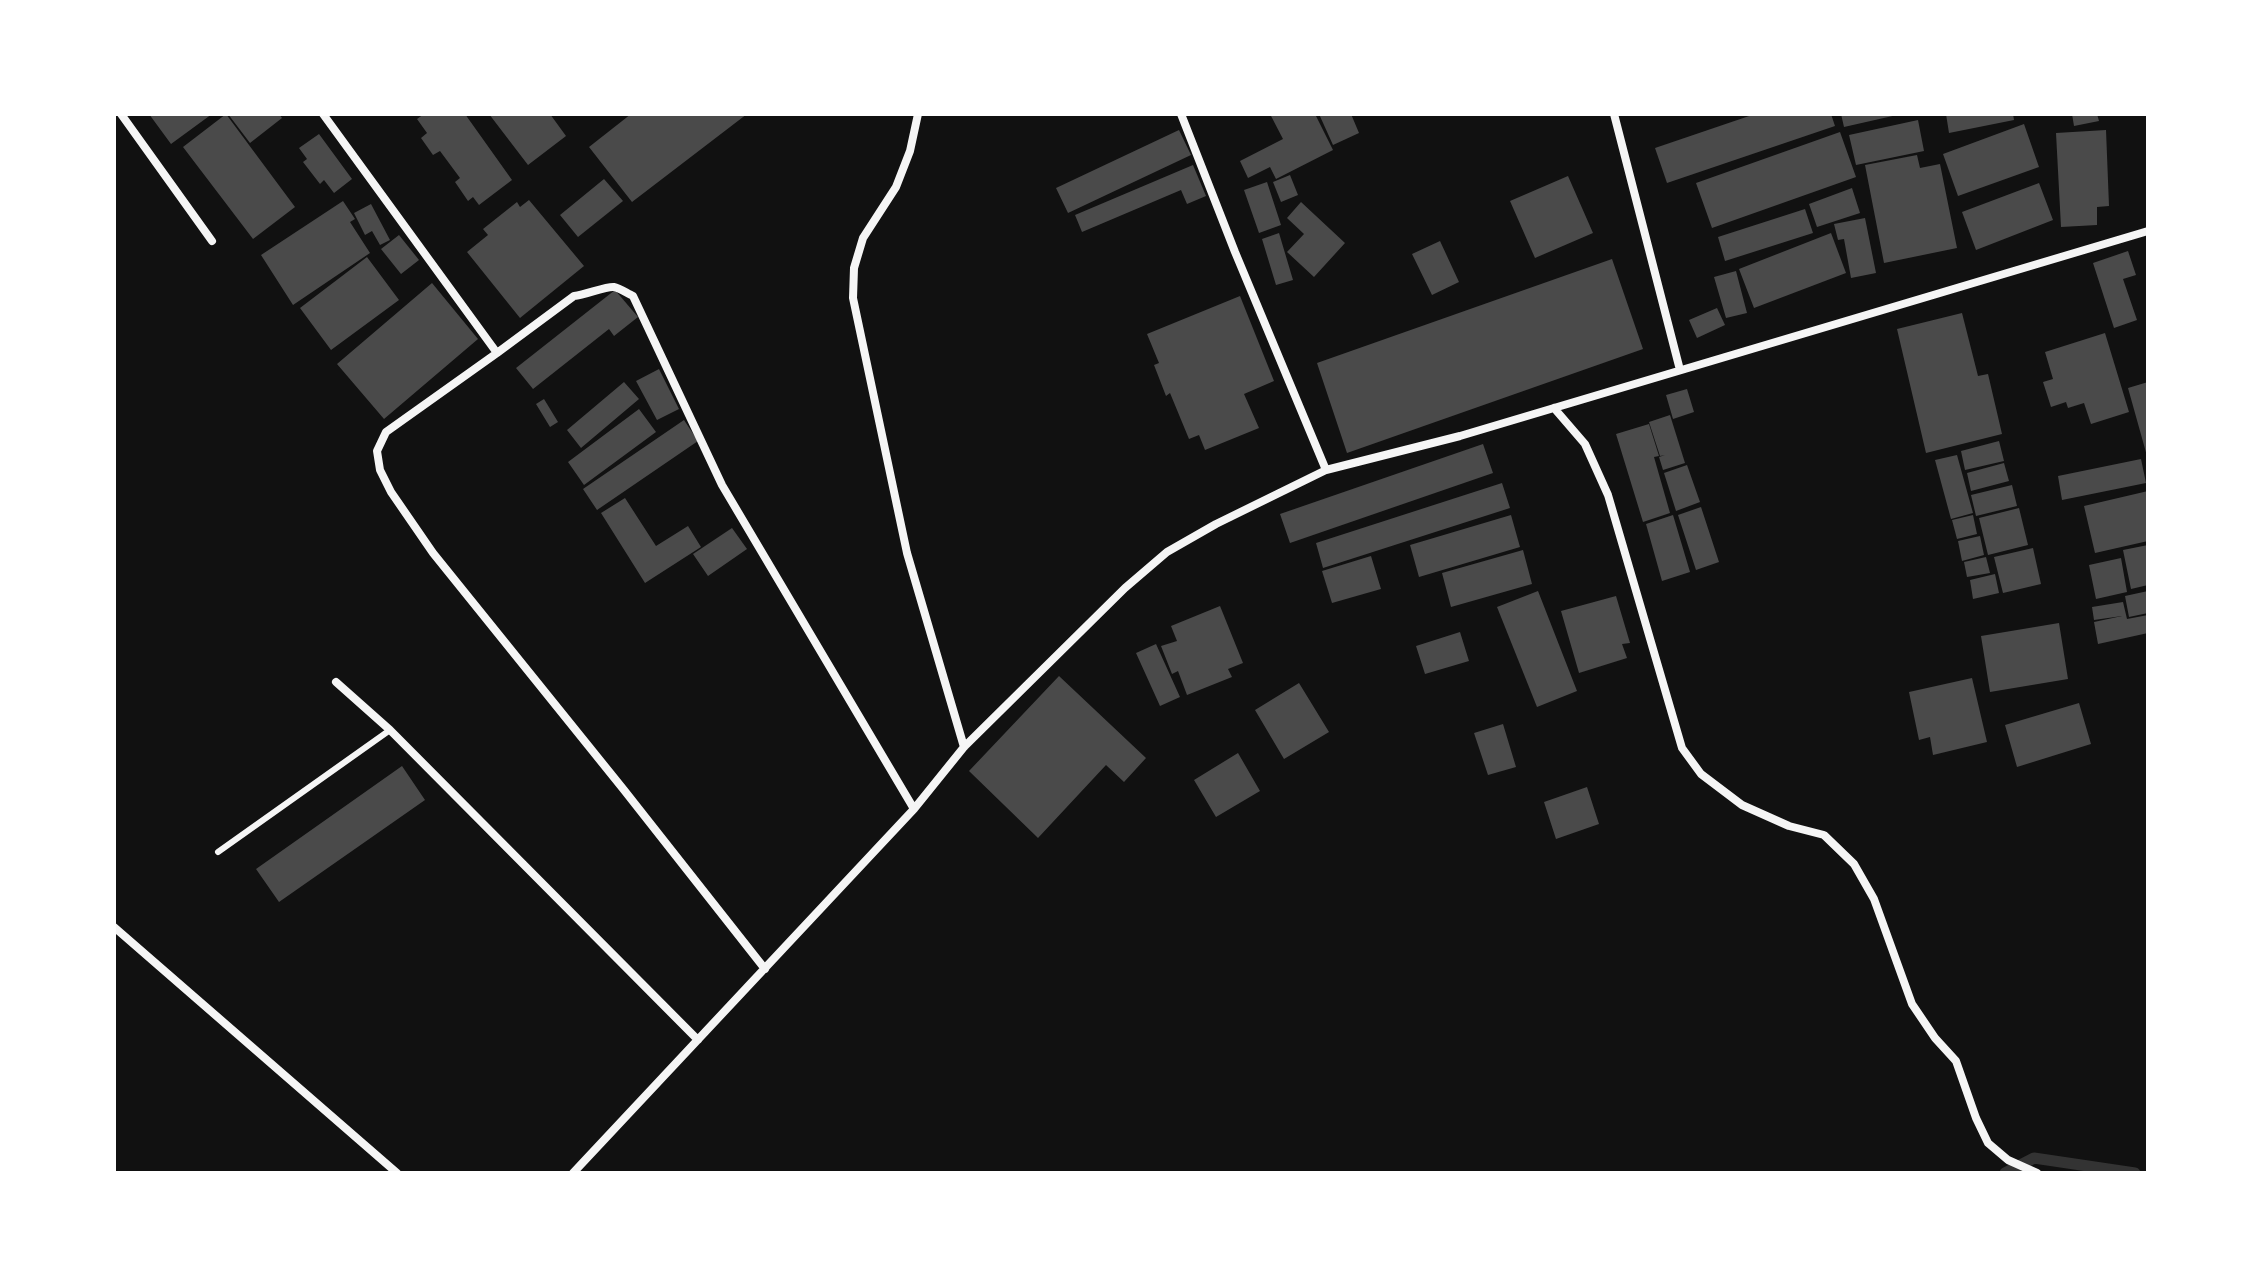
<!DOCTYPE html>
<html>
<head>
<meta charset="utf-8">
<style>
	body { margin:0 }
	#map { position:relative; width:2262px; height:1287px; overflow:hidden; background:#111; font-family:"Golos Text",sans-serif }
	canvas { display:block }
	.frame { position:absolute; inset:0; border:116px solid #fff; pointer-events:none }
</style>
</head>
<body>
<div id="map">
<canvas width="2262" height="1287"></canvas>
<div class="frame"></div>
</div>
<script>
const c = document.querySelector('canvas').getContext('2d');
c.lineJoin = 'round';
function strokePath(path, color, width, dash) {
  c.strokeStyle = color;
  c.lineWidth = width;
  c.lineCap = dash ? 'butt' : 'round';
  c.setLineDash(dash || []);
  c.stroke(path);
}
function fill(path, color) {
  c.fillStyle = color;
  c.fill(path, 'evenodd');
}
strokePath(new Path2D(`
	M2005 1173 2034 1158 2135 1173`), '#333', 11);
fill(new Path2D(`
	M149 114H212L171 144Z
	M226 114 295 207 253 239 183 147Z
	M228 114H279L282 118 250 143Z
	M424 114H465L512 180 479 205 473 197 468 201 455 182 460 178 440 151 433 155 421 138 427 133 417 119Z
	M489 114H550L566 136 528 165Z
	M631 114H747L632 202 589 147Z
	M1270 114H1315L1333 150 1276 179 1270 167 1248 178 1240 161 1283 139Z
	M1319 114H1351L1359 133 1333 145Z
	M1755 114H1831L1835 126 1667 183 1655 148Z
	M1841 114H1897V115L1844 127Z
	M1946 114H2013L2014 120 1949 133Z
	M2072 114H2097L2099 121 2074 126Z
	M1918 120 1924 151 1856 165 1849 135Z
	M2024 124 2039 167 1958 196 1943 154Z
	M1179 130 1191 155 1068 213 1056 188Z
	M2106 130 2109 206 2097 207V225L2061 227 2056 133Z
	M1840 132 1856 177 1712 228 1696 183Z
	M319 134 352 179 334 193 324 180 320 184 303 162 307 159 299 148Z
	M1917 155 1920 168 1940 164 1957 248 1884 263 1865 165Z
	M1193 165 1206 196 1187 204 1181 190 1082 232 1075 215Z
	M1290 175 1298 195 1281 202 1273 182Z
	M1568 176 1593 233 1535 258 1510 201Z
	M604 179 623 201 578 237 560 215Z
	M1267 182 1281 225 1259 233 1244 190Z
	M2039 183 2053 220 1976 250 1962 212Z
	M1852 188 1860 213 1817 227 1809 204Z
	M529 200 584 266 520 318 467 252 488 235 483 229 517 202 520 207Z
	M343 201 355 219 350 222 370 253 293 305 261 255Z
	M1301 202 1345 243 1314 277 1287 252 1304 234 1287 218Z
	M371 204 390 240 380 245 372 231 365 235 354 213Z
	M1805 209 1813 233 1725 261 1718 237Z
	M1865 218 1876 273 1851 278 1844 239 1838 240 1834 224Z
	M1279 233 1293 280 1276 285 1262 239Z
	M1831 233 1846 273 1754 308 1739 269Z
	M399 235 419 260 401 274 381 249Z
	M1440 241 1459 282 1432 295 1412 254Z
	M2128 251 2136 275 2123 279 2137 320 2114 328 2093 263Z
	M367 257 399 300 331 350 300 308Z
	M1612 259 1643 349 1347 453 1317 363Z
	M1736 271 1747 313 1726 318 1714 277Z
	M432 283 478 339 384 419 337 364Z
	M615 290 638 317 614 336 609 329 533 389 516 368Z
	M1240 296 1274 381 1244 394 1259 428 1205 450 1199 435 1189 439 1170 393 1166 396 1154 365 1159 363 1147 334Z
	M1717 308 1725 325 1697 338 1689 320Z
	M1962 313 1978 376 1988 374 2002 434 1926 453 1897 329Z
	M2105 333 2129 412 2091 424 2084 403 2068 408 2066 402 2051 407 2043 382 2053 379 2045 352Z
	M659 369 679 409 657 420 636 381Z
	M624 382 639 399 581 448 567 430Z
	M2148 382V455L2147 456 2128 388Z
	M1687 389 1694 412 1673 419 1666 395Z
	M544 399 558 422 550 427 536 404Z
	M639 409 656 432 584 485 568 462Z
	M1670 415 1685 463 1663 470 1659 457 1665 455 1660 456 1649 422Z
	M684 420 698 441 597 510 583 489Z
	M1649 424 1659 456 1654 457 1670 513 1643 522 1616 434Z
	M1999 441 2004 461 1965 470 1961 451Z
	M1483 444 1493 473 1290 543 1280 514Z
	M1957 455 1973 513 1951 519 1935 460Z
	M2141 459 2146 483 2062 500 2058 476Z
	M2004 463 2009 481 1971 491 1967 473Z
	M1687 465 1700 502 1676 511 1664 473Z
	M1502 483 1510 508 1323 568 1316 543Z
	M2012 485 2017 506 1976 516 1971 495Z
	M2148 491V541L2095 553 2084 506Z
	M625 498 656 546 688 526 701 547 645 583 601 513Z
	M1701 507 1719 562 1696 570 1678 515Z
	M2019 508 2028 545 1988 555 1979 518Z
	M1511 515 1520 547 1419 577 1410 545Z
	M1673 515 1690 572 1662 581 1646 524Z
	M1973 515 1977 534 1957 539 1952 520Z
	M732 528 747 549 708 576 693 554Z
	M1980 536 1984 555 1962 561 1958 541Z
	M2148 545V585L2131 589 2123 550Z
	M2033 548 2041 584 2003 593 1994 557Z
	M1523 550 1532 584 1451 607 1442 573Z
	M1371 556 1381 589 1332 603 1322 571Z
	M1986 557 1990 573 1967 577 1964 562Z
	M2121 558 2127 592 2096 599 2089 565Z
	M1995 574 1999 593 1973 599 1970 580Z
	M1538 591 1577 691 1537 707 1497 607Z
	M2148 591V613L2129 617 2125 596Z
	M1616 596 1630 643 1622 644 1627 658 1579 673 1561 611Z
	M2123 602 2127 619 2148 615V633L2098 644 2094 622 2122 616 2094 620 2092 607Z
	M1220 606 1243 663 1228 669 1232 677 1187 695 1178 671 1172 674 1161 646 1177 641 1171 626Z
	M2059 623 2068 679 1990 692 1981 636Z
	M1460 632 1469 661 1425 674 1416 646Z
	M1156 644 1180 697 1160 706 1136 653Z
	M1059 676 1146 758 1124 782 1106 765 1038 838 969 771Z
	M1972 678 1987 742 1933 755 1930 737 1919 740 1909 692Z
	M1299 683 1329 732 1284 759 1255 710Z
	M2079 703 2091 744 2017 767 2005 725Z
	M1503 724 1516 767 1488 775 1474 733Z
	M1238 753 1260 791 1216 817 1194 780Z
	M402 766 425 800 279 902 256 869Z
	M1587 787 1599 824 1556 839 1544 802Z`), '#4a4a4a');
strokePath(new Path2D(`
	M218 852 390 730`), '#f5f5f5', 6);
strokePath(new Path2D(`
	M121 114 212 241
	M323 114 497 353 574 296C586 295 606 286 614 287 620 288 628 294 633 296L722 485 914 809
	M918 114 910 151 896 187 863 238 854 268 853 298 907 553 964 747
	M1181 114 1235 252 1326 470
	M1614 114 1680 370
	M497 353 386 432 377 451 380 470 391 492 433 553 624 790 765 969
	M1554 408 1585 444 1608 495 1682 748 1701 774 1742 805 1789 826 1824 835 1854 864 1874 899 1912 1004 1935 1038 1956 1061 1976 1118 1988 1143 2008 1160 2037 1173
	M336 682 390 730 698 1040
	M114 927 397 1173
	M573 1173 914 809 964 747 1125 588 1167 552 1216 524 1326 470 1460 436 2148 231`), '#f5f5f5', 8);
</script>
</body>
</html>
